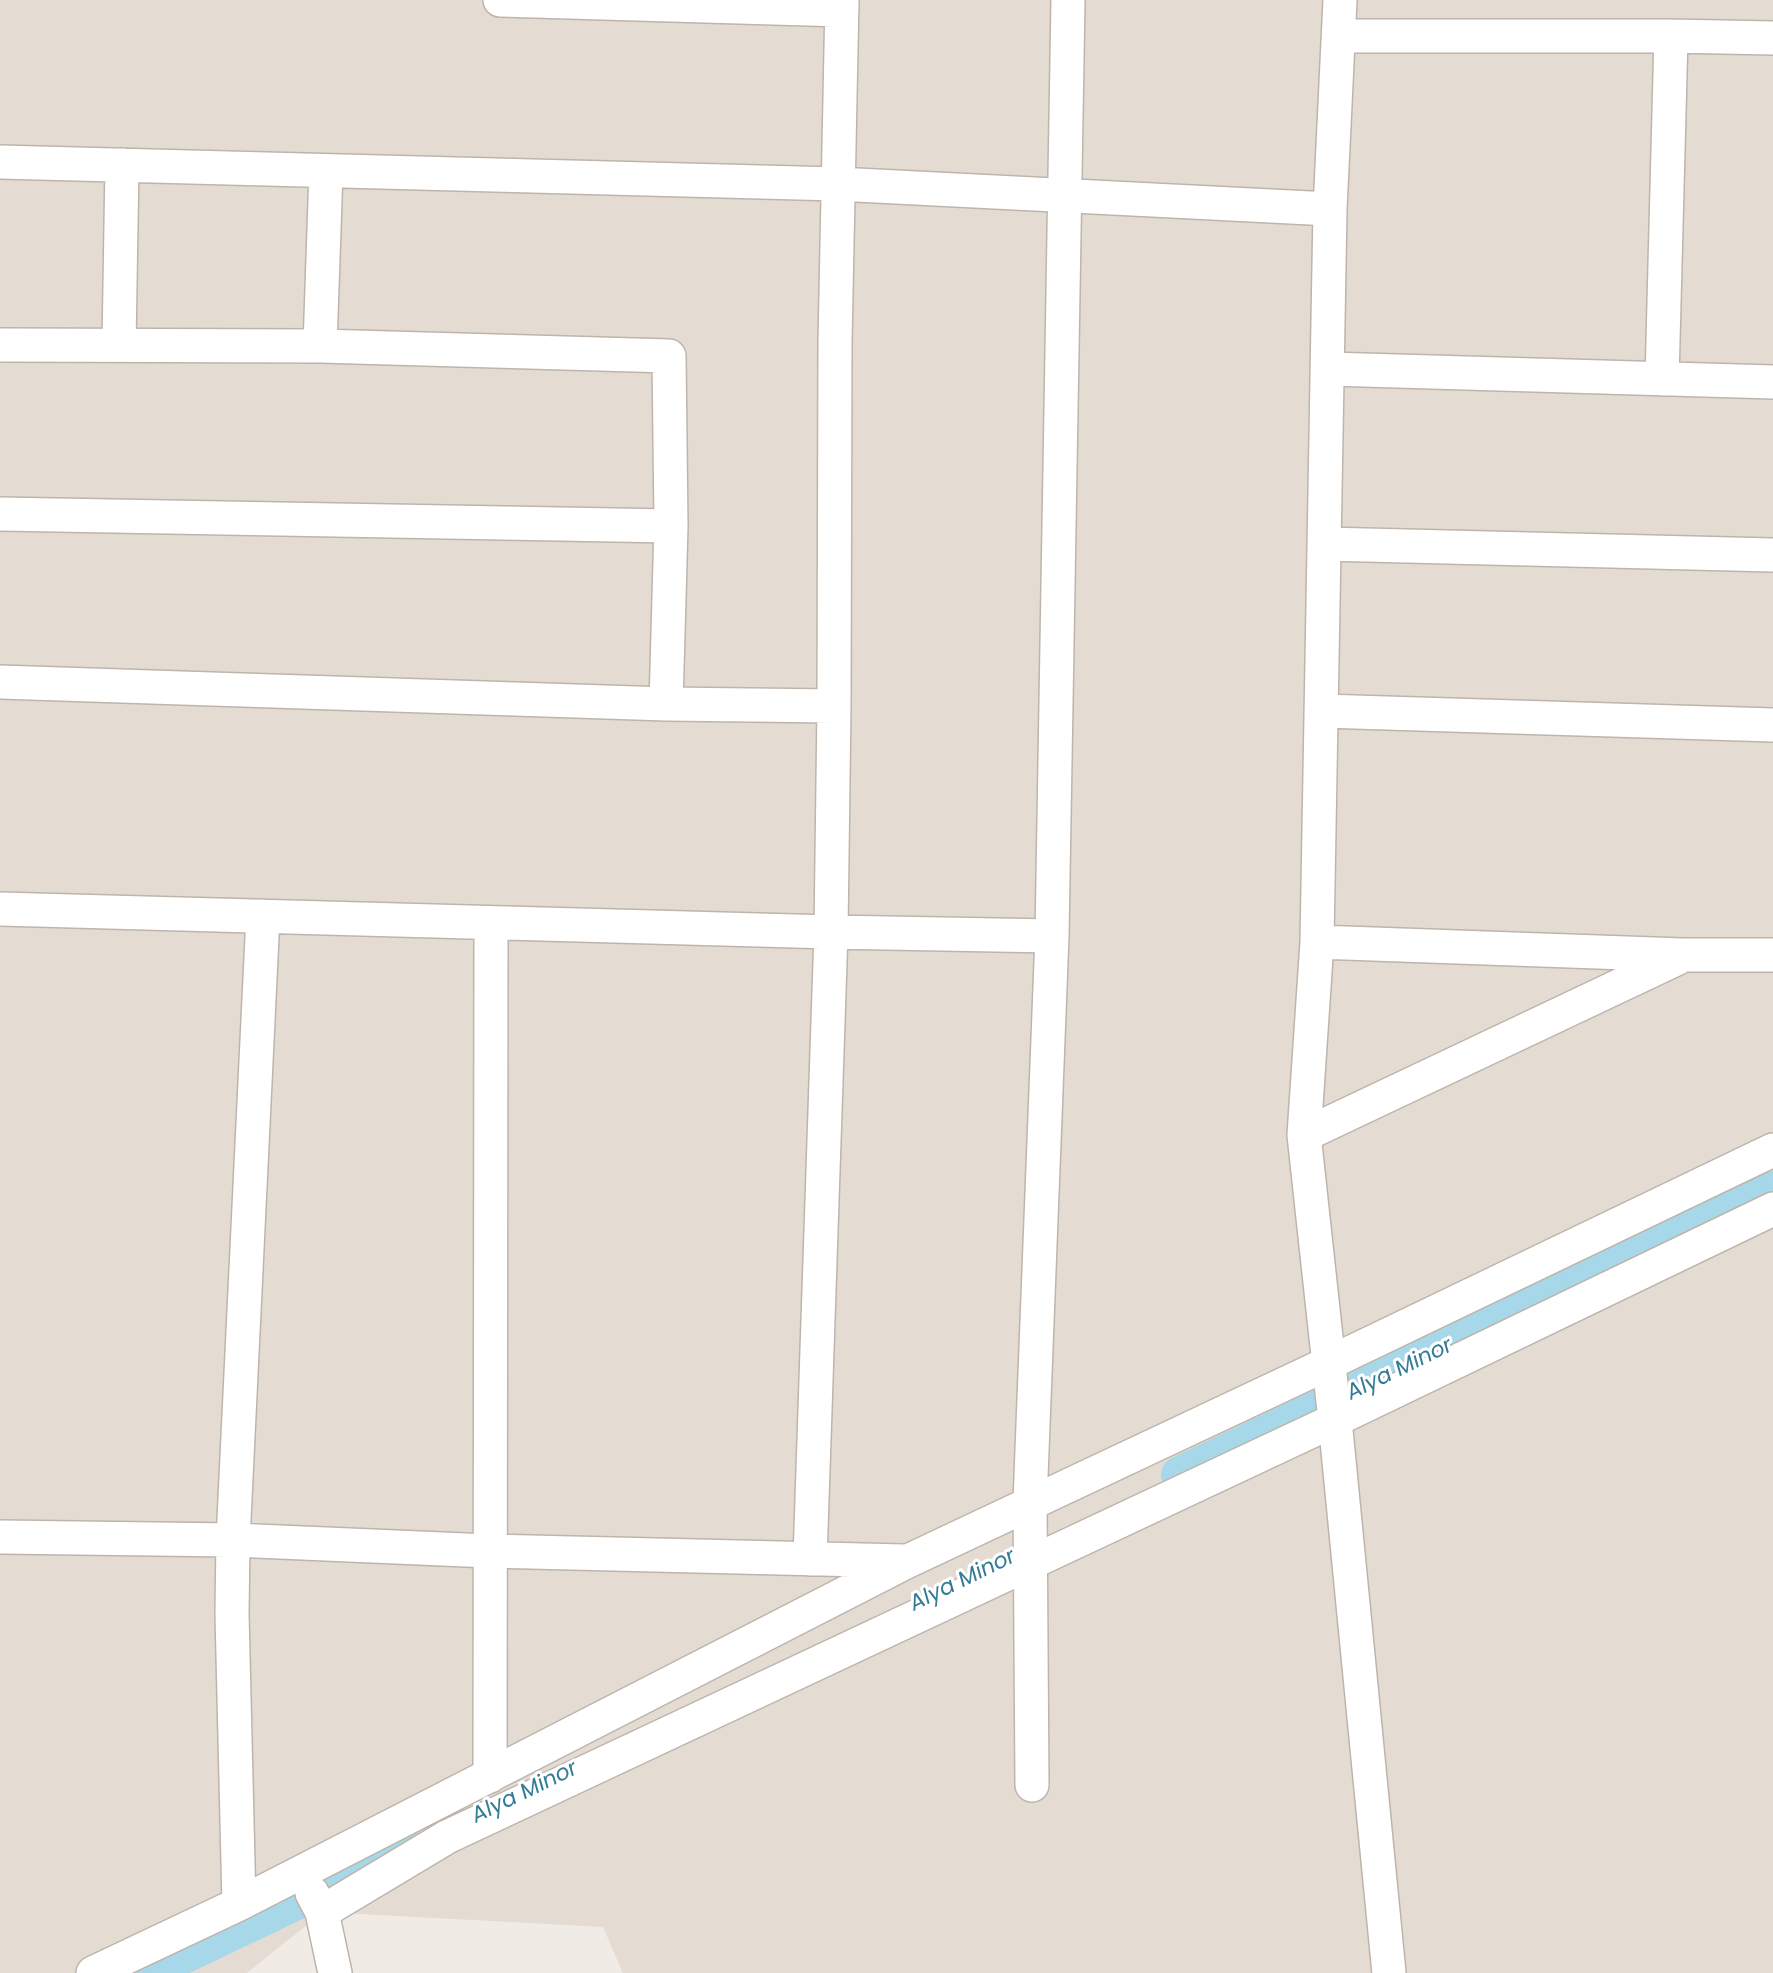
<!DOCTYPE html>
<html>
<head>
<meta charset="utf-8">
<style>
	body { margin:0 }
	canvas { display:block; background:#f1ebe5 }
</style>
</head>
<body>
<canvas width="1773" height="1973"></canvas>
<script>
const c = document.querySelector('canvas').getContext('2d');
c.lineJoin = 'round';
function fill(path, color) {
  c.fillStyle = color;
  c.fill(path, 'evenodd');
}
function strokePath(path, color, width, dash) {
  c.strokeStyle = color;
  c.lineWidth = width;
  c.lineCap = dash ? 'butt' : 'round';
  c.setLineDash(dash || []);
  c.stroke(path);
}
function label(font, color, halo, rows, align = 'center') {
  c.font = font + ' Poppins,sans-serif';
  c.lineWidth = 6;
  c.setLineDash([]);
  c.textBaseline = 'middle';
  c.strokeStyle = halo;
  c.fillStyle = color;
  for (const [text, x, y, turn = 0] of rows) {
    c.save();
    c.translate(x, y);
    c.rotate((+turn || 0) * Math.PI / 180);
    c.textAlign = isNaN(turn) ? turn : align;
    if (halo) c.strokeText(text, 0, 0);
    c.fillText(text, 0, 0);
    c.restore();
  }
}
fill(new Path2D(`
	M0 0H1773V1973H623L603 1927 323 1912 247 1973H0Z`), '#e4dcd3');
strokePath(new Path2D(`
	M1180 1475 1773 1190
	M152 1973 179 1957 407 1848`), '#a6d8e9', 38);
const minor = new Path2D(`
	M500 0 842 10
	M1340 0 1330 209 1317 942 1304 1135 1335 1420 1389 1973
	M1339 36H1671L1773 38
	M0 162 837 184 1330 209
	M0 345 320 346 669 356 671 526 666 704
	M119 345 122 165
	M320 346 326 171
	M1329 369 1773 382
	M1662 379 1671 36
	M0 514 671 526
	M1325 544 1773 555
	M0 682 666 704 834 706
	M1322 711 1773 725
	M0 909 831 932 1052 936
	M1317 942 1682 955H1773
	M1304 1135 1678 958
	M0 1537 233 1540 489 1551 904 1561
	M810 1559 831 932 834 706 835 342 842 0
	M490 1776 491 923
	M1032 1785 1030 1502 1052 936 1068 0
	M312 1893 322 1912 335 1973
	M239 1904 232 1614 233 1540 263 916
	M322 1912 447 1837 1335 1420 1773 1209
	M93 1973 239 1904 906 1562 1329 1363 1773 1150`);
strokePath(minor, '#beb4ab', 36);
strokePath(minor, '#fff', 33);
label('italic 22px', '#347c95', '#fff', [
	["Alya Minor",1400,1370,-26],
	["Alya Minor",963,1581,-26],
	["Alya Minor",525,1793,-26]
]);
</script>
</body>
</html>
